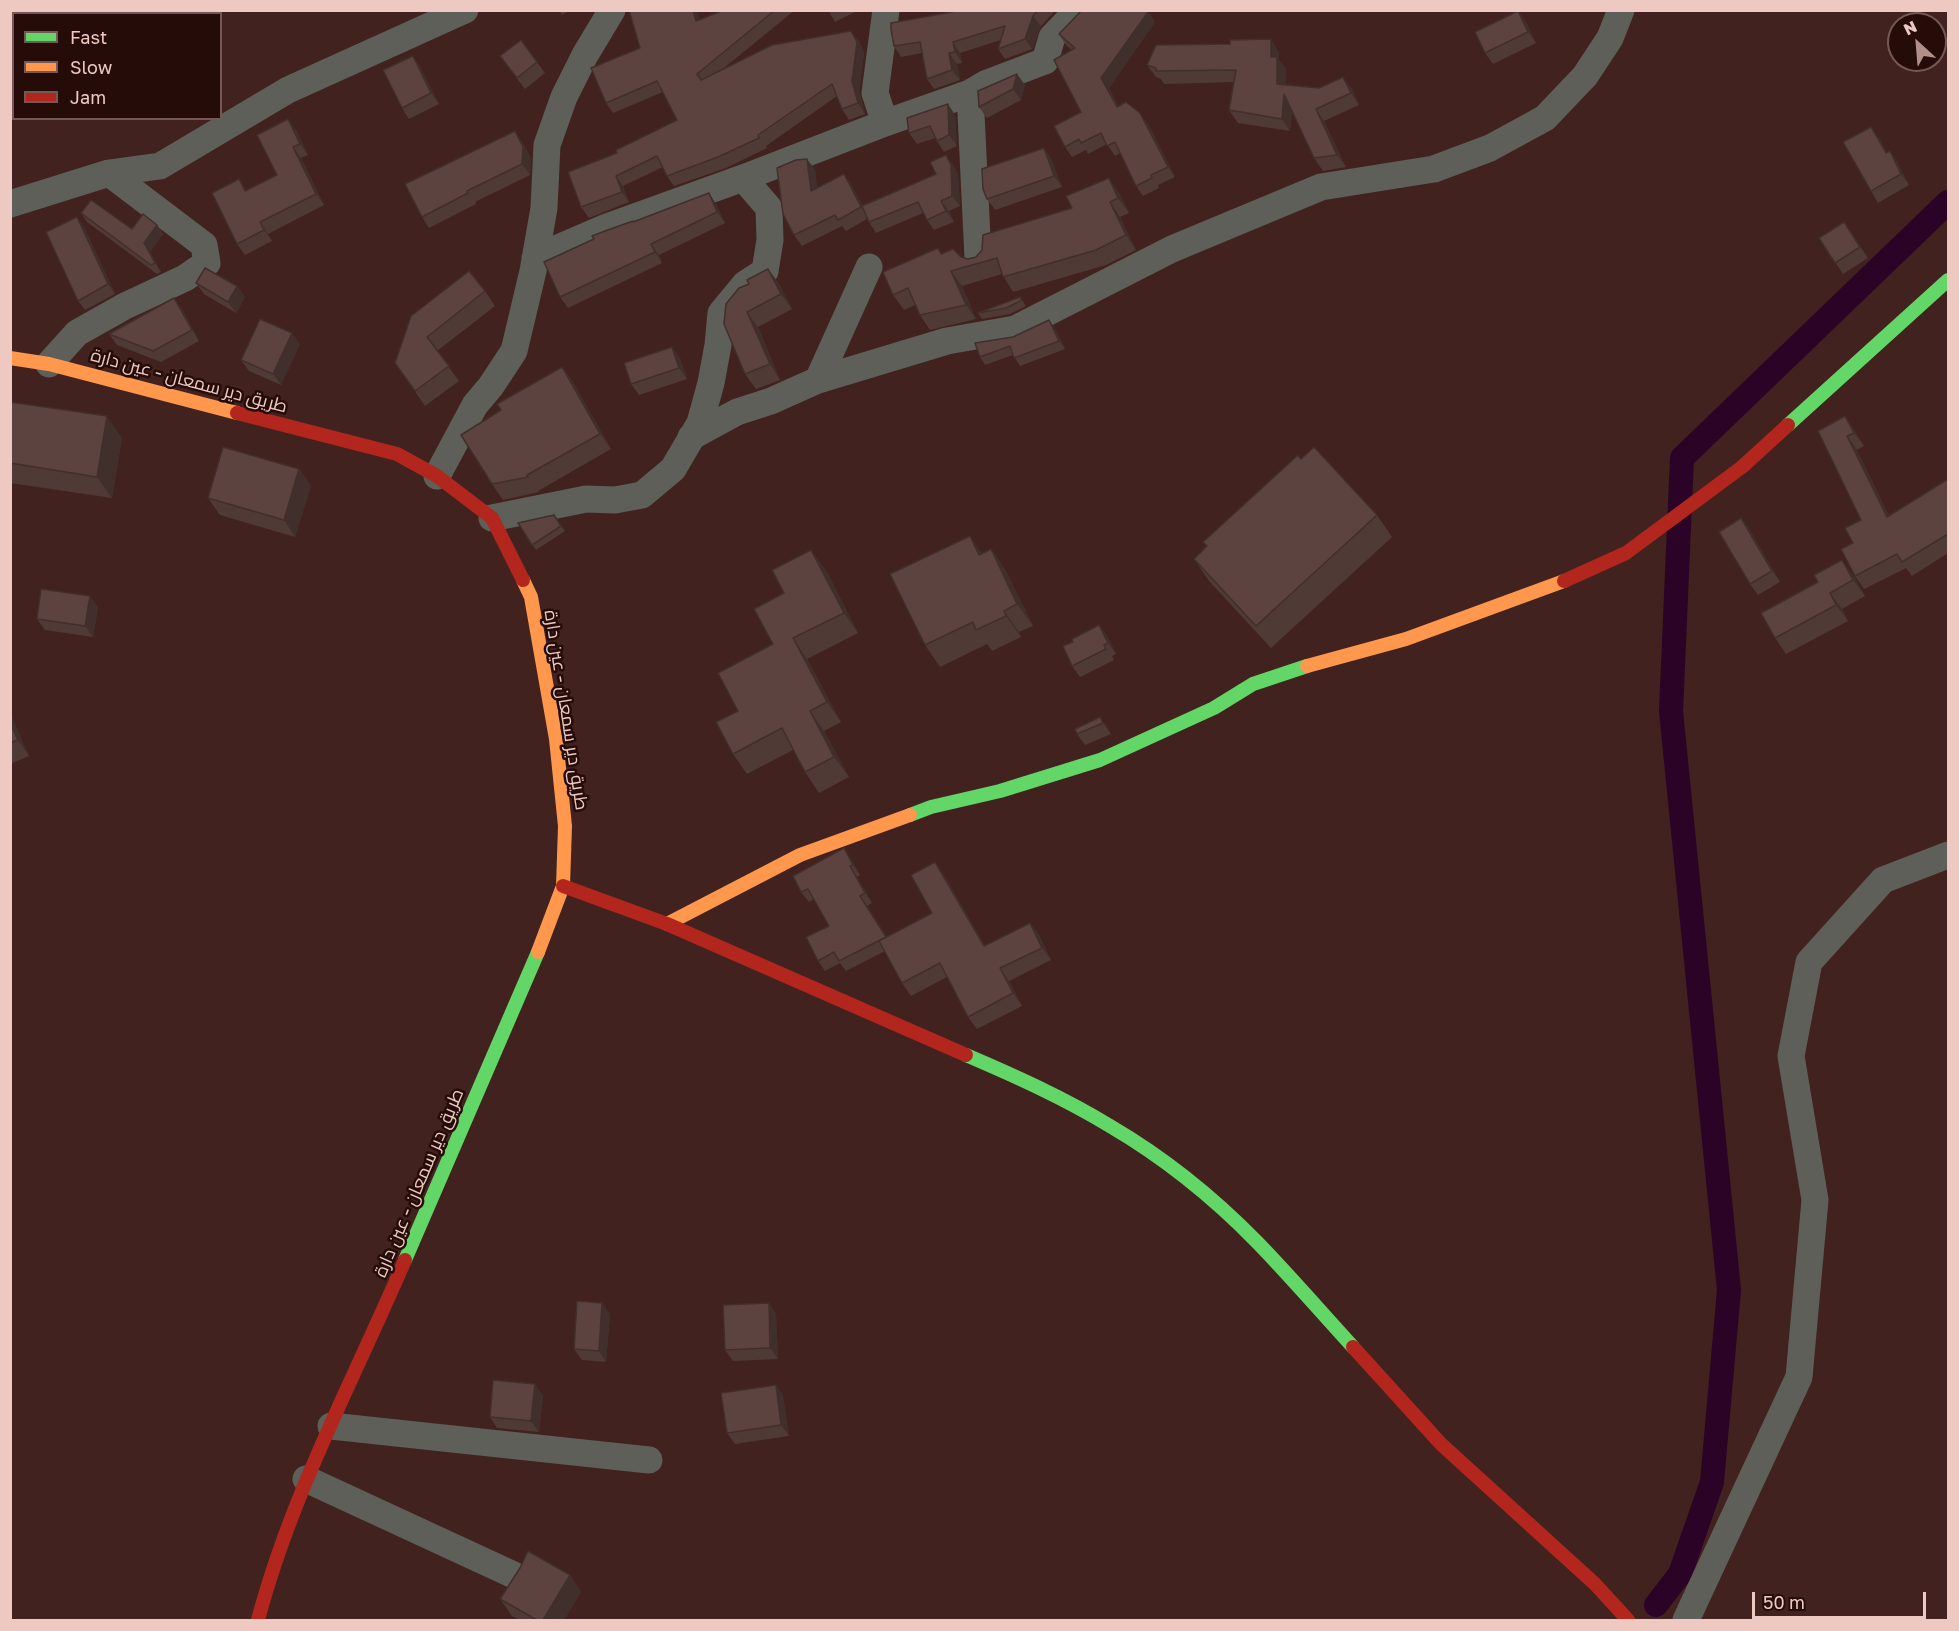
<!DOCTYPE html>
<html>
<head>
<meta charset="utf-8">
<style>
	body { margin:0 }
	#map { position:relative; width:1959px; height:1631px; overflow:hidden; background:#41221e; font-family:"Golos Text",sans-serif }
	canvas { display:block }
	.frame { position:absolute; inset:0; border:12px solid #eec9c2; pointer-events:none }
	.legend { position:absolute; left:12px; top:12px; width:210px; height:108px; box-sizing:border-box; background:#250c09; border:2px solid #755853; margin:0; padding:8px 10px; list-style:none; font-size:18px; color:#eec9c2 }
	.legend li { display:flex; align-items:center; gap:12px; height:30px }
	.legend b { width:30px; border:2px solid #755853 }
	.north { position:absolute; left:1887px; top:12px; width:60px; height:60px; box-sizing:border-box; background:#250c09; border:2px solid #755853; border-radius:50%; rotate:334deg; font-size:16px; font-weight:700; line-height:24px; text-align:center; color:#eec9c2 }
	.north::after { content:''; display:block; margin:auto; width:21px; height:27px; background:#b18f89; clip-path:polygon(50% 0,100% 100%,50% 72%,0 100%) }
	.scale { position:absolute; left:1752px; top:1592px; width:174px; height:27px; box-sizing:border-box; border:3px solid #eec9c2; border-top:0; padding-left:8px; font-size:18px; line-height:21px; white-space:nowrap; color:#eec9c2; -webkit-text-stroke:4px #250c09; paint-order:stroke }
</style>
</head>
<body>
<div id="map">
<canvas width="1959" height="1631"></canvas>
<div class="frame"></div>
<ul class="legend">
<li><b style="height:8px;background:#63d668"></b>Fast</li>
<li><b style="height:8px;background:#ff974d"></b>Slow</li>
<li><b style="height:8px;background:#b3261e"></b>Jam</li>
</ul>
<div class="north">N</div>
<div class="scale">50 m</div>
</div>
<script>
const c = document.querySelector('canvas').getContext('2d');
c.lineJoin = 'round';
function strokePath(path, color, width, dash) {
  c.strokeStyle = color;
  c.lineWidth = width;
  c.lineCap = dash ? 'butt' : 'round';
  c.setLineDash(dash || []);
  c.stroke(path);
}
function fill(path, color) {
  c.fillStyle = color;
  c.fill(path, 'evenodd');
}
function label(font, color, halo, rows, align = 'center') {
  c.font = font + ' "Golos Text",Cairo,sans-serif';
  c.lineWidth = 5;
  c.setLineDash([]);
  c.textBaseline = 'middle';
  c.strokeStyle = halo;
  c.fillStyle = color;
  for (const [text, x, y, turn = 0] of rows) {
    c.save();
    c.translate(x, y);
    c.rotate((+turn || 0) * Math.PI / 180);
    c.textAlign = isNaN(turn) ? turn : align;
    if (halo) c.strokeText(text, 0, 0);
    c.fillText(text, 0, 0);
    c.restore();
  }
}
strokePath(new Path2D(`
	M1656 1605 1680 1574 1712 1482 1729 1290 1671 711 1682 458 1948 202`), '#2b0327', 24);
strokePath(new Path2D(`
	M970 93 978 258
	M885 123 875 93 886 10
	M10 204 109 173 160 166 288 90 465 10
	M535 258 607 227 743 178 885 123 970 93 987 83 1045 61 1052 37 1078 10
	M49 364 77 333 125 306 185 278 207 263 204 245 109 173
	M818 380 869 267
	M691 437 737 412 771 401 818 380 947 341 1015 329 1172 249 1321 187 1434 169 1490 148 1545 118 1585 76 1610 38 1621 10
	M437 476 475 405 491 386 514 351 533 271 544 208 547 145 564 97 585 55 612 10
	M492 518 586 499 615 500 642 495 673 469 700 423 711 383 718 345 721 313 745 284 765 271 770 240 769 208 743 178
	M331 1426 649 1460
	M306 1479 518 1577
	M1686 1620 1799 1377 1815 1200 1791 1056 1809 962 1883 880 1948 855`), '#5d5f58', 27);
strokePath(new Path2D(`
	M1788 425 1948 280
	M910 815 931 807 1000 791 1100 760 1214 708 1253 684 1307 666
	M966 1055C1015 1076 1064 1098 1110 1126 1163 1157 1214 1198 1257 1242 1290 1276 1321 1312 1353 1347
	M405 1260 538 952`), '#63d668', 14);
strokePath(new Path2D(`
	M10 358 49 364 237 413
	M523 580 531 597 556 739 565 826 563 886 538 952
	M1307 666 1406 639 1564 581
	M667 924 800 855 910 815`), '#ff974d', 14);
strokePath(new Path2D(`
	M237 413 397 454 437 476 492 518 523 580
	M1564 581 1626 553 1742 467 1788 425
	M563 886 667 924 966 1055
	M1353 1347 1441 1444 1595 1584 1628 1620
	M258 1620C291 1495 354 1379 405 1260`), '#b3261e', 14);
fill(new Path2D(`
	M559 10H571L562 15Z
	M697 10 700 20 724 10H795L724 68 859 41 864 53 859 91 865 114 849 120 842 109 837 96 766 146 767 148 726 168 674 186 667 176 663 167 623 186 629 202 589 218 581 207 617 153 677 120 663 92 613 113 606 103 640 48Z
	M828 10H859L835 22Z
	M962 10H1056L1041 26 1032 49 1005 59 998 49 1001 40 960 53 962 63 957 64 960 80 934 89 927 79 922 53 901 57 894 46Z
	M1518 11 1526 22 1536 43 1493 64 1485 53Z
	M1148 12 1155 22 1109 88 1118 106 1148 124 1175 177 1158 185 1159 188 1143 196 1136 186 1120 153 1115 156 1107 144 1088 154 1086 150 1072 157 1065 147 1081 112 1072 50 1066 45 1059 34Z
	M1279 52V60L1286 69V85L1319 88 1352 89 1359 105 1324 121 1346 167 1323 171 1314 158 1292 111 1290 131 1238 123 1229 110 1234 82 1164 84 1161 79 1156 77 1147 65Z
	M413 56 420 67 439 104 409 119 402 108Z
	M500 56 537 62 545 73 525 89Z
	M1025 85 1021 100 987 118 979 107 978 91Z
	M955 115 957 146 944 152 935 138 917 144 909 133Z
	M296 130 308 155 301 158 324 205 268 234 272 241 245 255 237 244 239 179 246 190 277 175Z
	M1879 138 1887 153 1890 151 1897 162 1909 185 1878 203 1871 191Z
	M522 142 531 158 530 175 475 202 476 204 429 228 422 217Z
	M1044 148 1051 159 1062 187 995 210 987 199Z
	M946 155 953 165 958 175 960 206 949 211 954 222 934 230 927 220 923 213 876 233 867 219 846 231 842 226 802 246 794 235 815 170 817 188 844 174 852 186 862 205 936 174Z
	M1109 178 1119 193 1129 213 1120 217 1136 250 1106 265 1013 292 1002 274 962 286 976 319 930 330 920 315 915 305 904 310 893 295 938 248 942 254 968 259 976 257 1072 208Z
	M716 204 725 223 659 255 662 263 568 308 560 297 594 239 634 222Z
	M81 213 132 229 157 225 163 234 150 252 161 272 157 274 87 222Z
	M1844 222 1868 258 1843 274 1819 238Z
	M84 227 115 294 85 310 78 301Z
	M768 269 779 284 792 309 758 327 780 380 756 389 745 374 749 284Z
	M196 283 237 286 245 297 236 313 204 294Z
	M485 291 495 306 437 351 459 381 425 406 395 363 411 316Z
	M1020 297 1026 306 1010 314 982 319 978 313Z
	M174 298 182 309 199 341 161 362 117 345 109 334Z
	M1054 327 1065 349 1020 366 1013 355 985 365 980 357 1013 337Z
	M300 344 281 385 249 371 241 360Z
	M680 358 687 379 639 395 631 384Z
	M562 367 573 382 611 449 538 491 539 492 503 500 492 484Z
	M10 402 122 438 112 498 10 483Z
	M1845 416 1854 430 1864 446 1857 450 1889 516 1948 479V553L1912 576 1906 568 1864 589 1855 576 1853 543 1861 520Z
	M1301 459 1377 515 1392 537 1271 648 1209 581 1194 559 1207 547 1203 542Z
	M299 469 311 486 295 537 220 515 208 498Z
	M554 515 565 531 536 550 518 523Z
	M1741 518 1749 529 1780 582 1758 595 1750 584Z
	M991 549 1006 571 1033 626 1019 632 1021 637 992 651 987 644 940 667 925 645 982 554Z
	M826 570 858 633 807 659 841 722 824 731 849 777 819 793 805 772 793 750 747 774 733 754 738 711 773 644Z
	M1854 576 1865 596 1842 609 1848 621 1786 654 1775 638 1761 613Z
	M98 607 93 637 45 630 37 619Z
	M1099 625 1107 636 1116 654 1112 656 1114 660 1080 677 1072 666 1073 642Z
	M10 713 29 756 10 764Z
	M1100 717 1111 734 1085 745 1077 734Z
	M844 848 851 859 860 875 857 877 872 903 867 906 887 937 932 913 944 875 985 946 1030 923 1039 935 1051 960 1009 981 1022 1006 977 1029 968 1017 947 977 911 996 902 983 885 951 846 971 840 963 825 971 818 961 829 926 814 899 809 902 801 892Z
	M602 1303 610 1314 606 1362 582 1360 574 1349Z
	M769 1303 776 1314 778 1359 733 1361 725 1350Z
	M776 1385 783 1396 789 1436 735 1444 727 1433Z
	M543 1395 539 1432 497 1428 490 1417Z
	M520 1568 570 1575 581 1592 564 1620H520L512 1616 500 1599Z`), '#503a36');
fill(new Path2D(`
	M693 10H697L703 32 696 21Z
	M1518 11 1526 22 1536 43 1528 32Z
	M1148 12 1155 22 1109 88 1124 117 1117 107 1101 78Z
	M1033 16 1041 26 1032 49 1025 39Z
	M851 31 859 41 864 53 859 91 865 114 858 103 852 81Z
	M1271 39 1279 52V60L1286 69V96L1277 84 1271 57Z
	M953 42 960 53 962 63 955 52Z
	M949 53 957 64 960 80 952 70Z
	M413 56 420 67 439 104 431 93Z
	M1017 74 1025 85 1021 100 1013 89Z
	M1343 77 1352 89 1359 105 1351 93Z
	M1284 94 1293 106 1290 131 1282 119Z
	M948 104 955 115 957 146 949 135Z
	M1316 109 1324 121 1346 167 1337 155Z
	M1140 113 1148 124 1175 177 1168 167Z
	M288 119 296 130 308 155 300 144Z
	M1871 127 1879 138 1893 164 1886 153Z
	M515 131 522 142 531 158 530 175 522 164Z
	M293 147 301 158 324 205 316 194Z
	M1044 148 1051 159 1062 187 1054 176Z
	M1890 151 1897 162 1909 185 1901 174Z
	M946 155 953 165 958 175 960 206 952 196Z
	M807 159 815 170 819 202 811 191Z
	M844 174 852 186 869 218 861 207Z
	M616 176 623 186 629 202 622 192Z
	M1109 178 1119 193 1129 213 1118 198Z
	M709 193 716 204 725 223 717 212Z
	M941 201 949 211 954 222 946 211Z
	M1110 202 1120 217 1136 250 1126 235Z
	M77 217 84 227 115 294 108 284Z
	M260 222 268 234 272 241 264 230Z
	M157 225 163 234 150 252 161 272 155 263 144 243Z
	M651 244 659 255 662 263 655 252Z
	M768 269 779 284 792 309 781 294Z
	M951 271 962 286 976 319 966 305Z
	M237 286 245 297 236 313 228 302Z
	M174 298 182 309 199 341 192 330Z
	M747 312 758 327 780 380 770 364Z
	M1049 320 1054 327 1065 349 1059 341Z
	M292 333 300 344 281 385 273 374Z
	M672 347 680 358 687 379 679 368Z
	M562 367 573 382 611 449 600 434Z
	M107 416 122 438 112 498 97 477Z
	M1845 416 1854 430 1864 446 1854 433Z
	M1847 436 1857 450 1896 531 1887 517Z
	M299 469 311 486 295 537 284 520Z
	M1741 518 1749 529 1780 582 1772 571Z
	M970 536 985 558 979 555Z
	M991 549 1006 571 1033 626 1017 604Z
	M811 550 826 570 858 633 844 613Z
	M1842 560 1854 576 1865 596 1853 580Z
	M1830 593 1842 609 1848 621 1836 605Z
	M90 596 98 607 93 637 85 626Z
	M1004 611 1019 632 1021 637 1006 616Z
	M1099 625 1107 636 1116 654 1108 643Z
	M793 638 807 659 841 722 827 702Z
	M810 711 824 731 849 777 834 757Z
	M10 713 29 756 18 740 10 723Z
	M1100 717 1108 728 1111 734 1103 723Z
	M844 848 851 859 860 875 853 865Z
	M935 862 944 875 993 959 984 946Z
	M850 866 857 877 872 903 865 893Z
	M1030 923 1039 935 1051 960 1042 948Z
	M1000 968 1009 981 1022 1006 1013 993Z
	M602 1303 610 1314 606 1362 599 1351Z
	M769 1303 776 1314 778 1359 770 1348Z
	M535 1384 543 1395 539 1432 531 1421Z
	M776 1385 783 1396 789 1436 781 1425Z
	M570 1575 581 1592 564 1620H543Z`), '#412f2c');
const building = new Path2D(`
	M629 10H693L696 21 724 10H775L697 74 701 80 772 45 851 31 857 42 852 81 858 103 842 109 832 84 758 135 759 138 718 157 667 176 657 156 616 176 622 192 581 207 568 172 617 153 616 150 677 120 657 81 606 103 591 68 640 48Z
	M962 10H1038L1033 16 1025 39 998 49 1005 26 953 42 955 52 949 53 952 70 927 79 920 42 894 46 891 29V23Z
	M1146 10 1148 12 1101 78 1117 107 1126 102 1140 113 1168 167 1151 175 1152 178 1136 186 1115 142 1107 146 1101 133 1081 143 1079 139 1065 147 1054 126 1081 112 1054 60 1075 48 1059 34 1082 10Z
	M1518 11 1528 32 1485 53 1475 32Z
	M1271 39V57H1277V84L1319 88 1343 77 1351 93 1316 109 1337 155 1314 158 1284 94 1282 119 1229 110 1236 70 1156 71V68L1147 65 1156 45 1230 44V40Z
	M521 40 537 62 517 78 500 56Z
	M413 56 431 93 402 108 383 70Z
	M1017 74 1013 89 979 107 978 91Z
	M948 104 949 135 937 141 930 126 909 133 907 118Z
	M288 119 300 144 293 147 316 194 260 222 264 230 237 244 212 193 239 179 245 191 277 175 257 135Z
	M1871 127 1886 153 1890 151 1901 174 1871 191 1843 142Z
	M515 131 523 147 522 164 467 191 468 193 422 217 405 184Z
	M1044 148 1054 176 987 199 983 189 982 169Z
	M946 155 951 165 952 196 941 201 946 211 927 220 918 202 869 222 862 206 936 174 930 162Z
	M807 159 811 191 844 174 861 207 838 220 835 215 794 235 783 214 777 168 796 160Z
	M1109 178 1118 198 1110 202 1126 235 1096 250 1003 277 997 258 951 271 966 305 920 315 908 288 893 295 883 272 938 248 941 254 953 249 961 257 968 259 976 257 982 250 983 235 1072 208 1066 196Z
	M709 193 717 212 651 244 655 252 560 297 544 262 594 239 592 236 605 231 633 221V222Z
	M91 200 132 229 143 214 157 225 144 243 155 263 151 265 81 213Z
	M77 217 108 284 78 301 46 232Z
	M1844 222 1860 247 1835 263 1819 238Z
	M205 268 237 286 228 302 196 283Z
	M768 269 781 294 747 312 770 364 745 374 724 324 726 304 739 288 749 284 747 280Z
	M469 271 485 291 427 337 449 366 415 391 395 363 411 316Z
	M1020 297 1022 300 1006 308 978 313Z
	M174 298 192 330 153 351 109 334Z
	M260 319 292 333 273 374 241 360Z
	M1049 320 1059 341 1014 358 1010 346 980 357 975 343 1013 337Z
	M672 347 679 368 631 384 624 363Z
	M562 367 600 434 527 475 528 477 492 484 461 435 501 410 497 404Z
	M10 402 107 416 97 477 10 463Z
	M1845 416 1854 433 1847 436 1887 517 1948 479V534L1902 562 1897 554 1855 576 1841 549 1853 543 1845 528 1861 520 1818 431Z
	M223 447 299 469 284 520 208 498Z
	M1314 447 1377 515 1256 626 1194 559 1207 546 1203 542 1298 455 1301 459Z
	M554 515 561 526 532 545 518 523Z
	M1741 518 1772 571 1750 584 1719 532Z
	M970 536 979 555 991 549 1017 604 1004 611 1006 616 976 630 973 622 925 645 890 574Z
	M811 550 844 613 793 638 827 702 810 711 834 757 805 772 782 728 733 754 716 722 738 711 718 673 773 644 754 609 784 593 772 570Z
	M1842 560 1853 580 1830 593 1836 605 1775 638 1761 613 1818 582 1814 575Z
	M41 589 90 596 85 626 37 619Z
	M1099 625 1108 643 1104 645 1106 649 1072 666 1063 646 1073 642 1072 639Z
	M1100 717 1103 723 1077 734 1075 729Z
	M10 723 18 740 10 743Z
	M844 848 853 865 850 866 865 893 860 896 886 937 839 961 834 952 818 961 806 937 829 926 808 889 801 892 793 876Z
	M935 862 984 946 1030 923 1042 948 1000 968 1013 993 968 1017 940 963 902 983 879 941 932 913 911 875Z
	M577 1301 602 1303 599 1351 574 1349Z
	M769 1303 770 1348 725 1350 723 1305Z
	M493 1380 535 1384 531 1421 490 1417Z
	M776 1385 781 1425 727 1433 721 1393Z
	M528 1551 570 1575 543 1620H537L500 1599 520 1568Z`);
fill(building, '#5d433f');
strokePath(building, '#412f2c', 1.5);
label('18px', '#eec9c2', '#250c09', [
	["طريق دير سمعان - عين دارة",189,381,15],
	["طريق دير سمعان - عين دارة",566,710,81],
	["طريق دير سمعان - عين دارة",419,1183,-67]
]);
</script>
</body>
</html>
